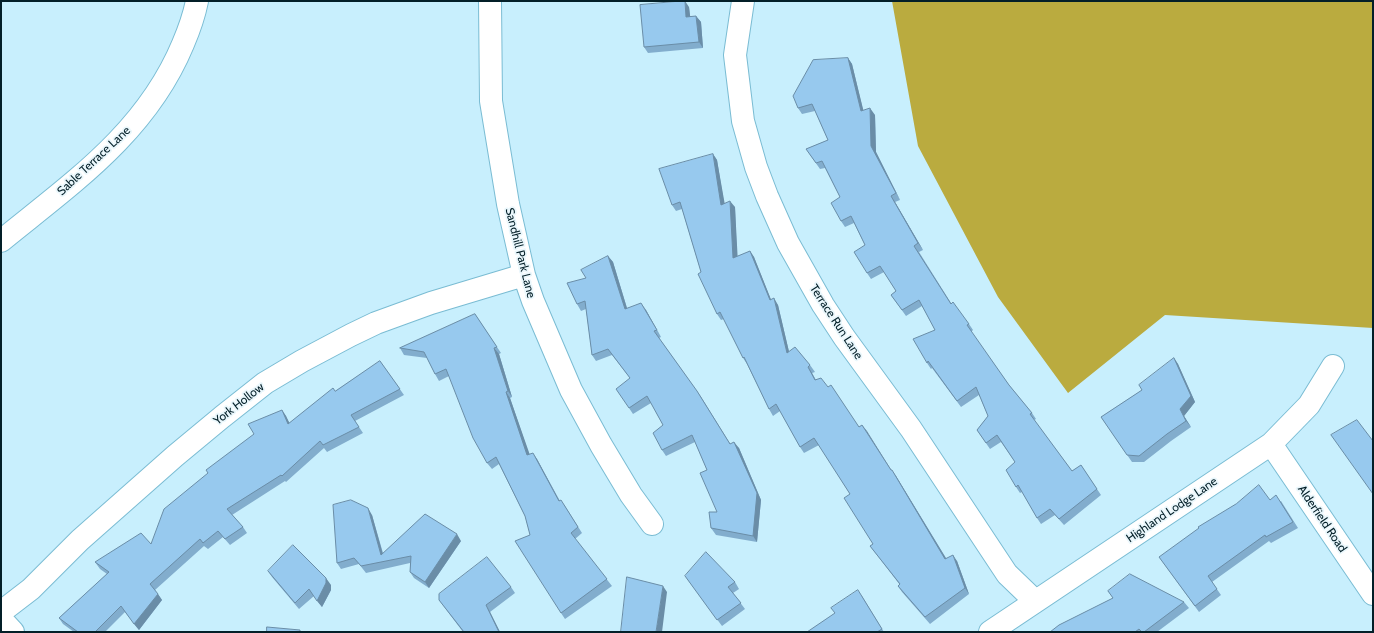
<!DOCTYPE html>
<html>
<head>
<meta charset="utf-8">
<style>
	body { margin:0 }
	#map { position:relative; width:1374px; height:633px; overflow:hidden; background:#c8effd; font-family:Cabin,sans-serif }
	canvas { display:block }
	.frame { position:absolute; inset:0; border:2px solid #031f28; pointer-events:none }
</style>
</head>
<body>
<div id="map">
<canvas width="1374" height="633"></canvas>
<div class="frame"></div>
</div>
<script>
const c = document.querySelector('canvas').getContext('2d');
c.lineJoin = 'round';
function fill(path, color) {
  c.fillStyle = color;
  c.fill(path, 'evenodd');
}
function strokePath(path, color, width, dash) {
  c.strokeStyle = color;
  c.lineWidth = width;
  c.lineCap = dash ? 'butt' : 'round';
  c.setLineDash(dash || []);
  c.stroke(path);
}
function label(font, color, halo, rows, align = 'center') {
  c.font = font + ' Cabin,sans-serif';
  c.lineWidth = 3.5;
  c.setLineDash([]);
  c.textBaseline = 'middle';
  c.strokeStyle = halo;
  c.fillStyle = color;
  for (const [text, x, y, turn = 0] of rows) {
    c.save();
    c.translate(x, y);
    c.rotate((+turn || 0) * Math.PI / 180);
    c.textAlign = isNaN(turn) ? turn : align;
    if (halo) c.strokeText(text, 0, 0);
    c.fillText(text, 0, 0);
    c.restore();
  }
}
fill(new Path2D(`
	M892 1H1373V328L1165 315 1068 393 998 297 918 146Z`), '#baab3f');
const minor = new Path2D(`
	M490 1 491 101 508 204 524 275 533 301 571 390 601 445 631 495 652 524
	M743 1 735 55 743 121 756 167 767 196 788 243 823 305 844 337 911 429 1007 574 1035 601
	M1 241C72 183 146 133 183 44 189 30 194 16 197 1
	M1271 444 1373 594
	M1 612 31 589 80 540 175 456 222 417 265 383 302 361 351 335 376 323 431 303 524 275
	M1 619 13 632
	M990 632 1271 444 1309 405 1333 366`);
strokePath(minor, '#7abcd3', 24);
strokePath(minor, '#fff', 22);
fill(new Path2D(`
	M689 7 690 17 696 16 701 22 703 48 648 53 644 47Z
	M848 58 852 64 863 110 875 115 876 152 900 200 895 202 923 250 919 252 951 303 969 324 973 330 971 332 1009 385 1032 413 1036 419 1034 420 1072 471 1081 465 1101 495 1064 525 1055 515 1041 524 1037 518 1022 492 1020 493 1016 487 1015 462 1001 442 990 449 977 430 988 416 979 395 961 407 932 368 931 369 927 363 935 330 922 306 906 316 891 295 896 291 884 272 871 279 867 273 865 245 854 223 845 227 841 221 840 197 825 168 820 169 806 149 828 140 815 111 802 114 798 108Z
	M713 154 717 160 724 203 735 207 737 257 750 251 754 257 771 300 778 305 789 352 810 365 815 372 812 373 816 380 859 427 862 425 891 470 896 476 946 558 957 561 969 594 930 624 902 592 898 586 900 585 870 546 873 544 850 494 819 445 804 453 800 447 780 411 773 416 769 409 747 364 743 358 724 319 721 320 717 314 701 272 682 209 676 211 672 205Z
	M608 256 613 262 627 308 646 310 661 337 659 338 701 397 730 444 739 448 761 500 757 542 716 535 711 528 717 512 707 470 695 442 666 456 662 450 663 425 651 403 633 414 629 408 630 378 612 355 596 361 592 355 586 309 581 311 577 304 586 278Z
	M475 314 501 353 499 354 512 397 510 398 529 454 537 459 560 501 565 506 582 533 575 539 612 586 565 619 561 613 530 535 525 516 499 464 492 469 487 463 449 376 439 381 435 374 427 358 404 355 400 348Z
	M1174 358 1178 364 1195 402 1184 416 1191 427 1171 441 1144 462H1132L1101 417 1142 390Z
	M380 361 404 395 355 421 363 433 327 452 324 448 286 482 285 481 232 515 243 527 247 533 230 545 223 537 208 549 204 546 155 590 162 600 139 630 125 612 105 632H74L63 624 59 618 107 574 100 569 95 562 151 544 254 434 282 410 286 416 289 423Z
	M1281 501 1298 528 1271 543 1269 541 1212 582 1221 595 1199 612 1159 557Z
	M372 515 383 553 461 541 429 588 414 578 410 572V563L366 573 359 564 341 569 337 563Z
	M268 571 331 585V590L322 607 314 596 299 609 272 577Z
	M685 576 735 582 739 589 733 593 745 609 722 626Z
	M511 587 515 593 490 612 500 632H463L439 600Z
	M1108 591 1184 602 1189 608 1157 632H1050L1113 598Z
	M862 596 884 632H807Z`), '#82adcd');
fill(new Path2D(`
	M685 1 689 7 691 23 686 17Z
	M696 16 701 22 703 48 699 42Z
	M848 58 852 64 865 117 861 111Z
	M870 108 875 115 876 152 900 200 896 193 871 146Z
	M713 154 717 160 726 211 721 205Z
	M891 196 895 202 923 250 918 243Z
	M730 201 735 207 738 264 733 258Z
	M750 251 754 257 774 307 770 300Z
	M608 256 613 262 629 315 625 309Z
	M774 298 778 305 791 360 787 353Z
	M641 303 646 310 661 337 657 330Z
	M494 348 499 354 512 397 508 391Z
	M1174 358 1178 364 1195 402 1184 416 1191 427 1186 421 1180 409Z
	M808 367 812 373 819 387 815 380Z
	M697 391 701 397 734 450 730 444Z
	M506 392 510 398 532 461 527 455Z
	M282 410 286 416 293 430 288 424Z
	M862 425 867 431 895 476 891 470Z
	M734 442 739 448 761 500 757 542 753 536Z
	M533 453 537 459 563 508 559 501Z
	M892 470 896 476 950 565 945 559Z
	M368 508 372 515 385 562 381 555Z
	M457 534 461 541 429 588 425 582Z
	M953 555 957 561 969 594 965 588Z
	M326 578 331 585V590L322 607 317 601Z
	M663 586 667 592 662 632H656Z
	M158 594 162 600 139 630 134 624Z
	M486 605 490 612 500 632H499Z`), '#6a8da7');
const building = new Path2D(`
	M685 1 686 17 696 16 699 42 644 47 640 5Z
	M848 58 861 111 870 108 871 146 896 193 891 196 918 243 914 246 951 304 953 302 969 324 967 325 1009 385 1032 413 1030 414 1072 471 1081 465 1097 489 1059 519 1050 509 1037 518 1018 485 1016 487 1006 470 1015 462 997 435 986 443 977 430 988 416 976 387 957 401 928 361 927 363 913 339 935 330 919 300 902 310 891 295 896 291 880 266 867 273 854 252 865 245 851 216 841 221 831 203 840 197 822 161 816 163 806 149 828 140 812 104 798 108 793 96 813 60Z
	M713 154 721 205 730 201 733 258 750 251 770 300 774 298 787 353 795 347 810 365 808 367 815 380 821 378 828 387 831 385 859 427 862 425 891 470H892L945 559 953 555 965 588 925 617 898 586 900 584 870 546 873 544 844 498 850 494 814 438 800 447 776 404 769 409 744 357 743 358 720 312 717 314 698 274 701 272 680 202 672 205 659 169Z
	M608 256 625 309 641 303 657 330 654 331 697 391 730 444 734 442 757 493 753 536 711 528 709 512H717L700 473 707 470 692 435 662 450 653 433 663 425 647 396 629 408 616 389 630 378 608 349 592 355 585 301 577 304 567 283 586 278 581 270Z
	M475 314 497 347 494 348 508 391 506 392 527 455 533 453 559 501 561 500 578 527 571 533 607 579 561 613 515 541 530 535 525 516 496 457 487 463 473 438 446 369 435 374 424 352 400 348Z
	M1174 358 1191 396 1180 409 1186 421 1167 434 1139 456 1127 455 1101 417 1142 390 1139 385Z
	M380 361 400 389 351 415 359 427 323 445 320 441 282 476 281 475 227 509 243 527 225 539 218 531 203 543 200 539 150 584 158 594 134 624 121 606 95 632H78L59 618 109 572 95 562 141 533 151 544 164 509 208 473 206 470 254 434 248 424 282 410 288 424 333 388 335 391Z
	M1357 420 1373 441V494L1331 435Z
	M1259 485 1270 500 1276 495 1293 522 1266 537 1265 535 1208 576 1217 589 1195 606 1159 557 1199 528 1198 527 1236 504Z
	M351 500 368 508 381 555 425 514 457 534 425 582 410 572 411 556 361 566 354 558 337 563 333 505Z
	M293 545 326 578V583L317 601 309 589 295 603 268 571Z
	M706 552 735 582 728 587 741 603 717 620 685 576Z
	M487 557 511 587 486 605 499 632H464L439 600V594Z
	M1130 574 1184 602 1144 632H1142L1139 629 1135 632H1050L1059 625 1113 598 1108 591Z
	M627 577 663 586 656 632H621Z
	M858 590 882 629 877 632H807L835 613 831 608Z
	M267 627 300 630V632H267Z`);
fill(building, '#97c9ee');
strokePath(building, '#6a8da7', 1);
label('12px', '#031f28', '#eaf7fc', [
	["Sable Terrace Lane",94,161,-43],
	["Sandhill Park Lane",520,253,76],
	["Terrace Run Lane",836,322,57],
	["York Hollow",239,404,-38],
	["Highland Lodge Lane",1172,510,-34],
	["Alderfield Road",1322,519,56]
]);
</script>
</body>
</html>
